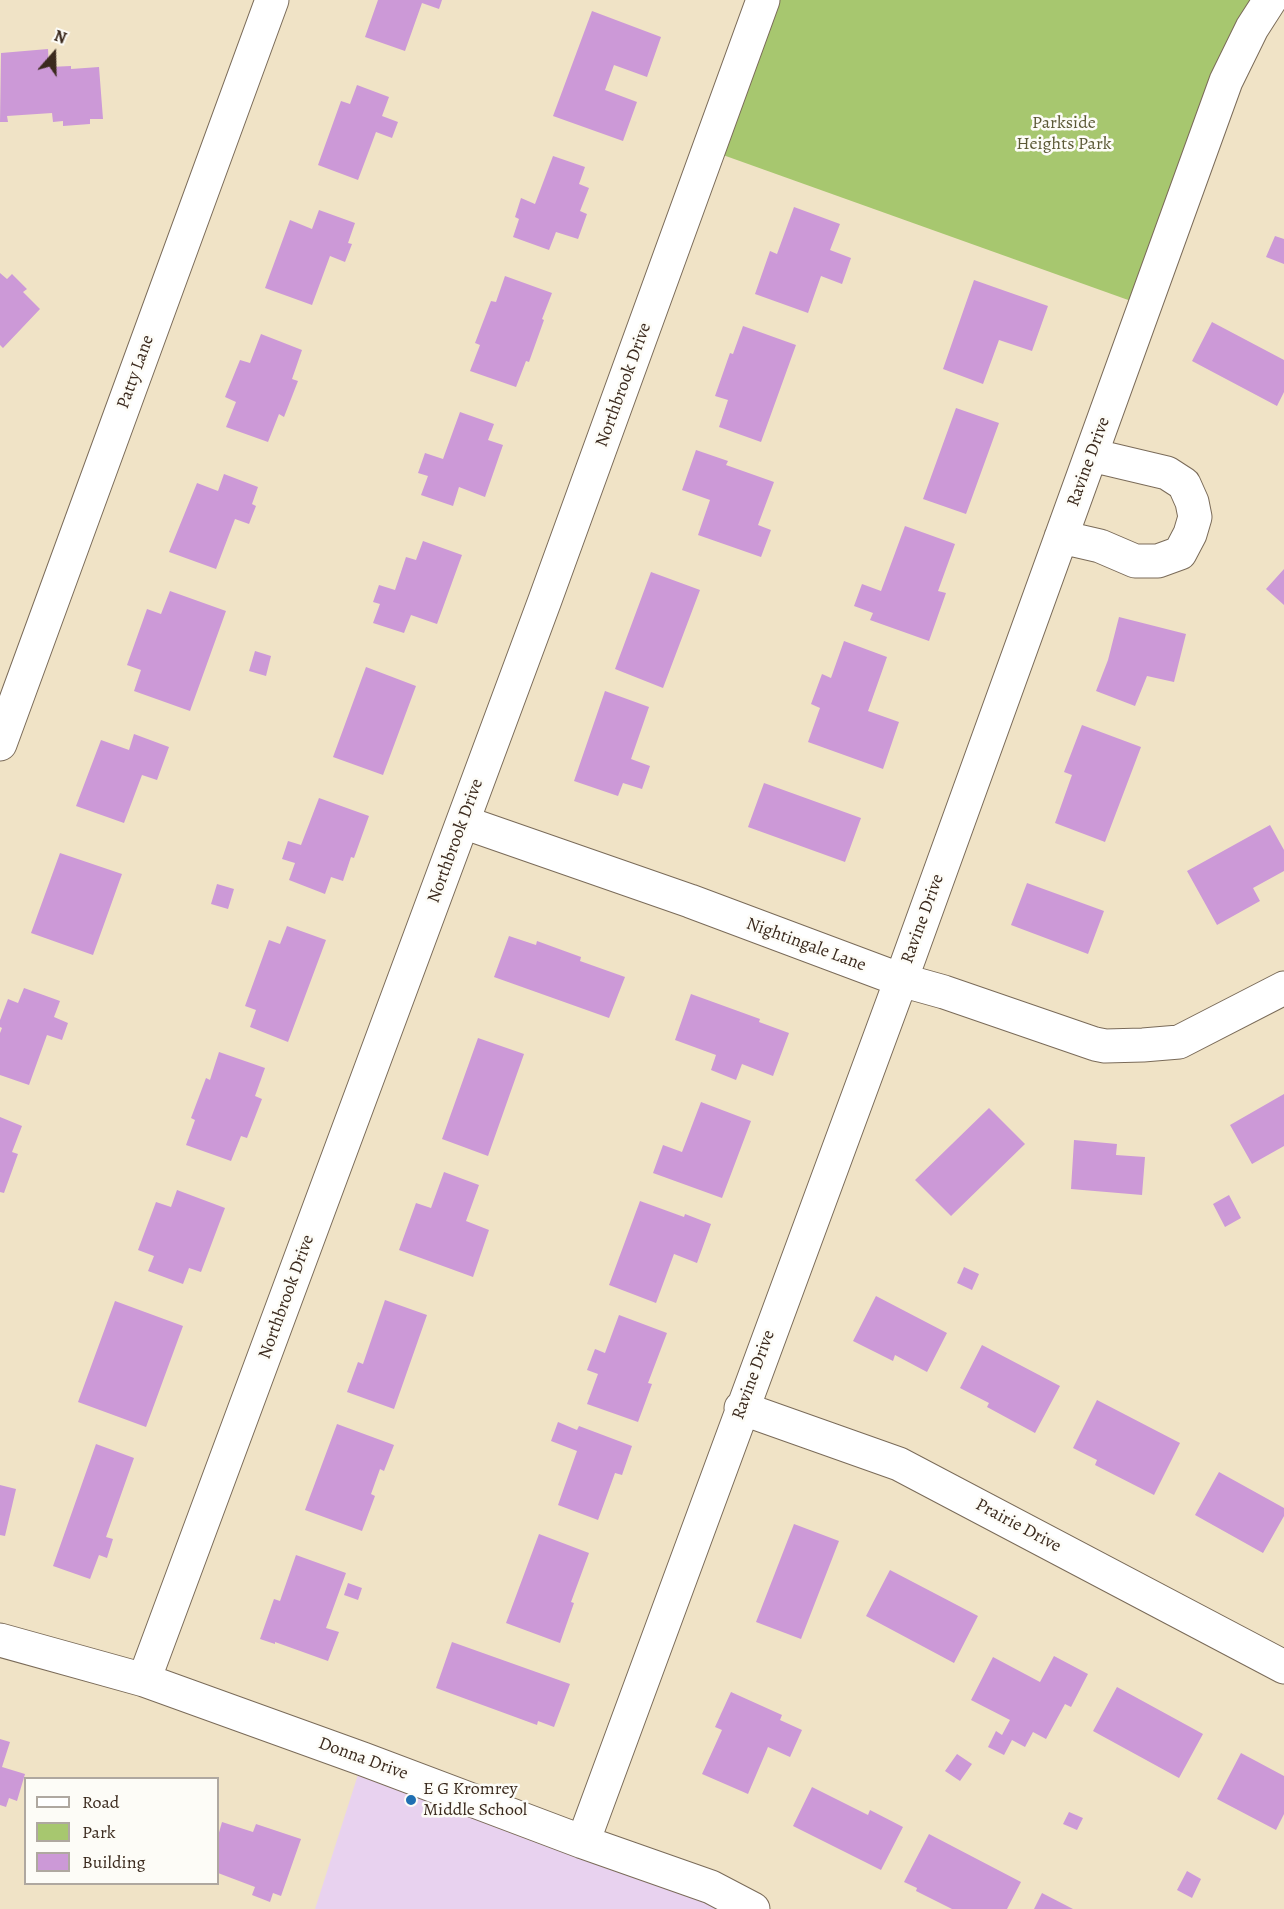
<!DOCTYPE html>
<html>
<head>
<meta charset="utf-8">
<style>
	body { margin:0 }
	#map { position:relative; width:1284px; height:1909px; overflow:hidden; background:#f0e3c6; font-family:Alegreya,serif }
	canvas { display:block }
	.legend { position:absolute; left:24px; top:1777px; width:195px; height:108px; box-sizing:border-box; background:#fdfcf7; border:2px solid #afa8a0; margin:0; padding:8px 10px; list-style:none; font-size:18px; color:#3b2a1e }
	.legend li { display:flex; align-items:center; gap:12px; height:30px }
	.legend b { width:30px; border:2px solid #afa8a0 }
	.north { position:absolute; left:24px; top:24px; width:60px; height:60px; -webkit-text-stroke:4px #fdfcf7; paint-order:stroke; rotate:20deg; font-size:16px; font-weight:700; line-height:24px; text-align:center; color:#3b2a1e }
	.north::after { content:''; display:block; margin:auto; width:21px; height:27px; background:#3b2a1e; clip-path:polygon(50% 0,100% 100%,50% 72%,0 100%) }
</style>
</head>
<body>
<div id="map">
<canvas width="1284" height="1909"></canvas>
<ul class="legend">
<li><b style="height:8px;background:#fff"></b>Road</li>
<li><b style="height:16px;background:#a7c76f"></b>Park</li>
<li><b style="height:16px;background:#cc99d7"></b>Building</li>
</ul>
<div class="north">N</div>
</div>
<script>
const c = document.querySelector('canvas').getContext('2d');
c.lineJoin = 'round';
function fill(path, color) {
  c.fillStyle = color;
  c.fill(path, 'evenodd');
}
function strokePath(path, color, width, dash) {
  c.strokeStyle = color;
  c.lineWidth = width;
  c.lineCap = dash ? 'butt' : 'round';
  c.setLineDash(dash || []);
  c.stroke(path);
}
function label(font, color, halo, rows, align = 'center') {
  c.font = font + ' Alegreya,serif';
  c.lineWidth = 5;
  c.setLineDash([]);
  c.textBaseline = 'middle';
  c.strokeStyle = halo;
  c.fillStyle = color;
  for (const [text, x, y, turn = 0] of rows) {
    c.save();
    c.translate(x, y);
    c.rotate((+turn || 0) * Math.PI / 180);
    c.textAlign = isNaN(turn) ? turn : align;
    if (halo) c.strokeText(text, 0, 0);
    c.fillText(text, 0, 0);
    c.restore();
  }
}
fill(new Path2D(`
	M363 1759 753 1909H315Z`), '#e8d2ef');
fill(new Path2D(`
	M763 0H1270L1145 306 709 150Z`), '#a7c76f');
fill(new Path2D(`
	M378 0H442L439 9 422 3 405 51 365 37Z
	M592 11 661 37 647 77 614 65 605 90 637 102 623 141 553 116Z
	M48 49 49 67 71 66V69L99 67 103 119H90V124L63 126V121L53 122 52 113 7 116 8 122H0L1 53Z
	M357 85 389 97 382 116 398 122 392 138 376 132 358 180 318 165 341 101 350 104Z
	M553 156 585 167 579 184 589 188 580 211 587 214 578 239 556 232 549 250 513 237 519 219 515 217 521 198 535 204Z
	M794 207 840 224 830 250 851 258 842 284 821 276 808 313 755 294 770 251 777 254Z
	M319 210 355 223 348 243 352 244 345 262 330 256 312 305 265 288 290 220 312 229Z
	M1275 236 1284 239V264L1266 257Z
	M0 273 7 279 12 274 27 289 23 292 40 309 3 348 0 345Z
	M505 276 552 293 542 319 544 320 529 362 526 361 516 387 470 371 480 345 475 343 491 301 496 302Z
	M974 280 1048 306 1032 351 999 340 983 384 943 369Z
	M1212 322 1284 360V392L1277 406 1192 361Z
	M743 326 796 345 761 442 719 427 728 400 715 396 730 353 733 354Z
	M261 334 302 350 292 379 298 381 284 417 279 414 268 442 226 427 236 402 225 397 240 360 250 363Z
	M956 408 999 423 966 514 923 499Z
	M460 412 494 424 488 440 503 445 485 497 459 487 453 506 421 495 428 476 418 473 425 453 443 459Z
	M696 450 728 461 726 465 774 482 758 525 771 530 761 557 698 535 710 500 682 490Z
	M224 474 258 487 252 504 256 506 249 524 235 519 216 569 169 552 197 483 218 491Z
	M905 526 955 544 938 591 946 593 929 641 870 620 873 613 854 606 862 584 881 591Z
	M423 541 462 555 437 624 411 615 404 633 373 623 380 604 373 602 379 585 395 590 406 557 416 560Z
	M1284 569V605L1266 589Z
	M651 572 700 590 663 688 615 669Z
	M170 591 226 611 190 711 134 691 141 670 127 665 147 609 161 614Z
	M1119 617 1186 634 1174 682 1147 676 1135 706 1096 691 1108 660Z
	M844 641 887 657 868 711 899 722 883 769 808 742 820 708 811 704 822 674 831 678Z
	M255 651 271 656 266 676 249 671Z
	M366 667 416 686 383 775 333 757Z
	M605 691 649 707 631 759 650 766 642 789 623 783 618 796 574 781Z
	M1082 725 1141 747 1105 842 1055 823 1072 775 1064 772Z
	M134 734 169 747 157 780 142 775 124 823 76 806 101 740 129 750Z
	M764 783 861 818 845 862 748 827Z
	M319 798 369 816 354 858 351 857 343 881 331 877 325 894 289 880 295 863 282 859 288 841 301 845Z
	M1270 825 1284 850V871L1253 888 1260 901 1217 925 1187 871Z
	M60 853 122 874 93 955 31 933Z
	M1027 883 1104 911 1088 954 1011 925Z
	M217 884 234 889 228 909 211 904Z
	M287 926 326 940 288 1042 250 1027 256 1010 245 1006 269 940 280 944Z
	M509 936 536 945 537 941 581 957 580 961 625 977 609 1018 494 977Z
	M24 988 60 1001 54 1017 68 1023 62 1040 47 1035 29 1085 0 1075V1033L2 1028 0 1027V1020L8 999 18 1003Z
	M691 994 760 1019 759 1022 789 1033 773 1076 742 1064 736 1080 711 1070 716 1055 675 1040Z
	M478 1038 524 1054 488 1156 442 1139Z
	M219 1052 265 1068 255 1096 262 1099 247 1138 241 1136 231 1161 186 1145 195 1120 191 1118 206 1078 210 1080Z
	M1284 1094V1146L1252 1164 1230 1125Z
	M701 1102 751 1121 722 1198 653 1173 663 1145 682 1152Z
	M989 1108 1025 1144 951 1216 915 1180Z
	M0 1117 22 1126 12 1152 18 1154 4 1193 0 1192Z
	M1074 1140 1117 1144 1116 1155 1145 1157 1142 1195 1071 1189Z
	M444 1172 479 1185 466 1221 489 1230 473 1277 399 1250 416 1203 431 1208Z
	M177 1190 225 1208 201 1272 189 1268 183 1284 148 1271 154 1256 138 1250 156 1202 171 1207Z
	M1229 1195 1241 1218 1225 1227 1213 1204Z
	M640 1201 684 1217 685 1214 711 1224 697 1263 674 1254 656 1303 609 1285Z
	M964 1267 979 1274 972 1290 957 1283Z
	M876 1296 947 1333 927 1372 895 1355 893 1361 853 1341Z
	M385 1300 427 1315 394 1409 347 1392 358 1362 363 1364Z
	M115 1301 183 1326 146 1427 78 1402Z
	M619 1315 667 1333 648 1383 652 1384 638 1422 587 1404 598 1374 587 1370 595 1349 605 1353Z
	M982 1345 1060 1386 1035 1433 987 1407 989 1403 960 1388Z
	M1097 1400 1180 1443 1154 1495 1095 1465 1097 1460 1073 1448Z
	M558 1422 577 1430 579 1426 632 1446 622 1475 615 1473 598 1520 558 1505 577 1451 551 1441Z
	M337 1424 394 1445 384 1471 380 1469 371 1494 375 1496 362 1531 305 1510Z
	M96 1444 134 1458 106 1537 113 1539 107 1558 99 1555 90 1579 53 1566Z
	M1219 1472 1284 1508V1516L1263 1553 1195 1515Z
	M0 1485 16 1489 5 1536 0 1535Z
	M794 1524 839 1541 801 1639 756 1622Z
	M539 1534 589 1553 571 1602 574 1603 560 1643 506 1623Z
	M296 1555 346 1573 326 1628 339 1632 328 1661 275 1642V1644L260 1639 274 1599 280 1601Z
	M890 1570 978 1616 954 1663 866 1616Z
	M348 1583 362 1588 358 1600 344 1595Z
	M452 1642 570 1684 554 1727 538 1721 537 1725 436 1688Z
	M1054 1656 1088 1674 1071 1707 1065 1704 1046 1739 1033 1732 1025 1747 1012 1740 1004 1755 988 1747 996 1731 1002 1735 1010 1720 971 1700 993 1657 1040 1682Z
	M1117 1687 1203 1734 1179 1778 1093 1731Z
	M731 1692 782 1715 780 1720 802 1730 790 1757 768 1747 748 1794 702 1774 722 1730 715 1727Z
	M0 1739 10 1742 2 1767 25 1774 17 1801 9 1798 6 1807 0 1805Z
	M1241 1753 1284 1776V1814L1276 1830 1217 1799Z
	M957 1754 972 1764 960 1781 945 1771Z
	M812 1787 868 1815 870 1810 903 1827 881 1870 793 1826Z
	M1069 1812 1083 1818 1077 1830 1063 1824Z
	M222 1822 253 1832 256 1824 301 1839 281 1896 273 1893 270 1902 252 1895 255 1887 218 1873V1836Z
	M929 1834 1021 1882 1007 1909H952L916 1891 917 1888 904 1882Z
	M1187 1871 1201 1879 1192 1898 1177 1890Z
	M1042 1893 1073 1909H1034Z`), '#cc99d7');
const minor = new Path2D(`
	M1061 537 1100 546 1135 561H1158L1180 553 1190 534 1195 517 1192 502 1184 484 1167 473 1091 455
	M0 744 272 0
	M463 822 690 901 901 980 944 992 1095 1044 1105 1046 1143 1045 1179 1042 1284 988
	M741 1408 899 1464 1284 1667
	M0 1640 144 1680 363 1759 583 1842 711 1887 753 1909
	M144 1680 545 600 763 0
	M583 1842 901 980 1226 81 1252 28 1270 0`);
strokePath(minor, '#7a6b59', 35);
strokePath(minor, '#fff', 33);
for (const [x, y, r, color] of [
	[411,1800,6,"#1f6fb2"]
]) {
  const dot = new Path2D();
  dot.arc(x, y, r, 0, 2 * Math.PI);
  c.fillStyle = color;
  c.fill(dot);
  strokePath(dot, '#fdfcf7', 2);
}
label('18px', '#5b5936', '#fdfcf7', [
	["Parkside",1064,124],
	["Heights Park",1064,145]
]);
label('18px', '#3b2a1e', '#fdfcf7', [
	["Patty Lane",136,372,-70],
	["Northbrook Drive",624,385,-70],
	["Ravine Drive",1089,462,-70],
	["Northbrook Drive",456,841,-70],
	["Ravine Drive",923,919,-70],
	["Nightingale Lane",806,945,20],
	["Northbrook Drive",287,1297,-70],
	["Ravine Drive",754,1375,-70],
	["Prairie Drive",1018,1526,28],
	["Donna Drive",363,1759,20]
]);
label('18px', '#3b2a1e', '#fdfcf7', [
	["E G Kromrey",423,1790],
	["Middle School",423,1811]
], 'left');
</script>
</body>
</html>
